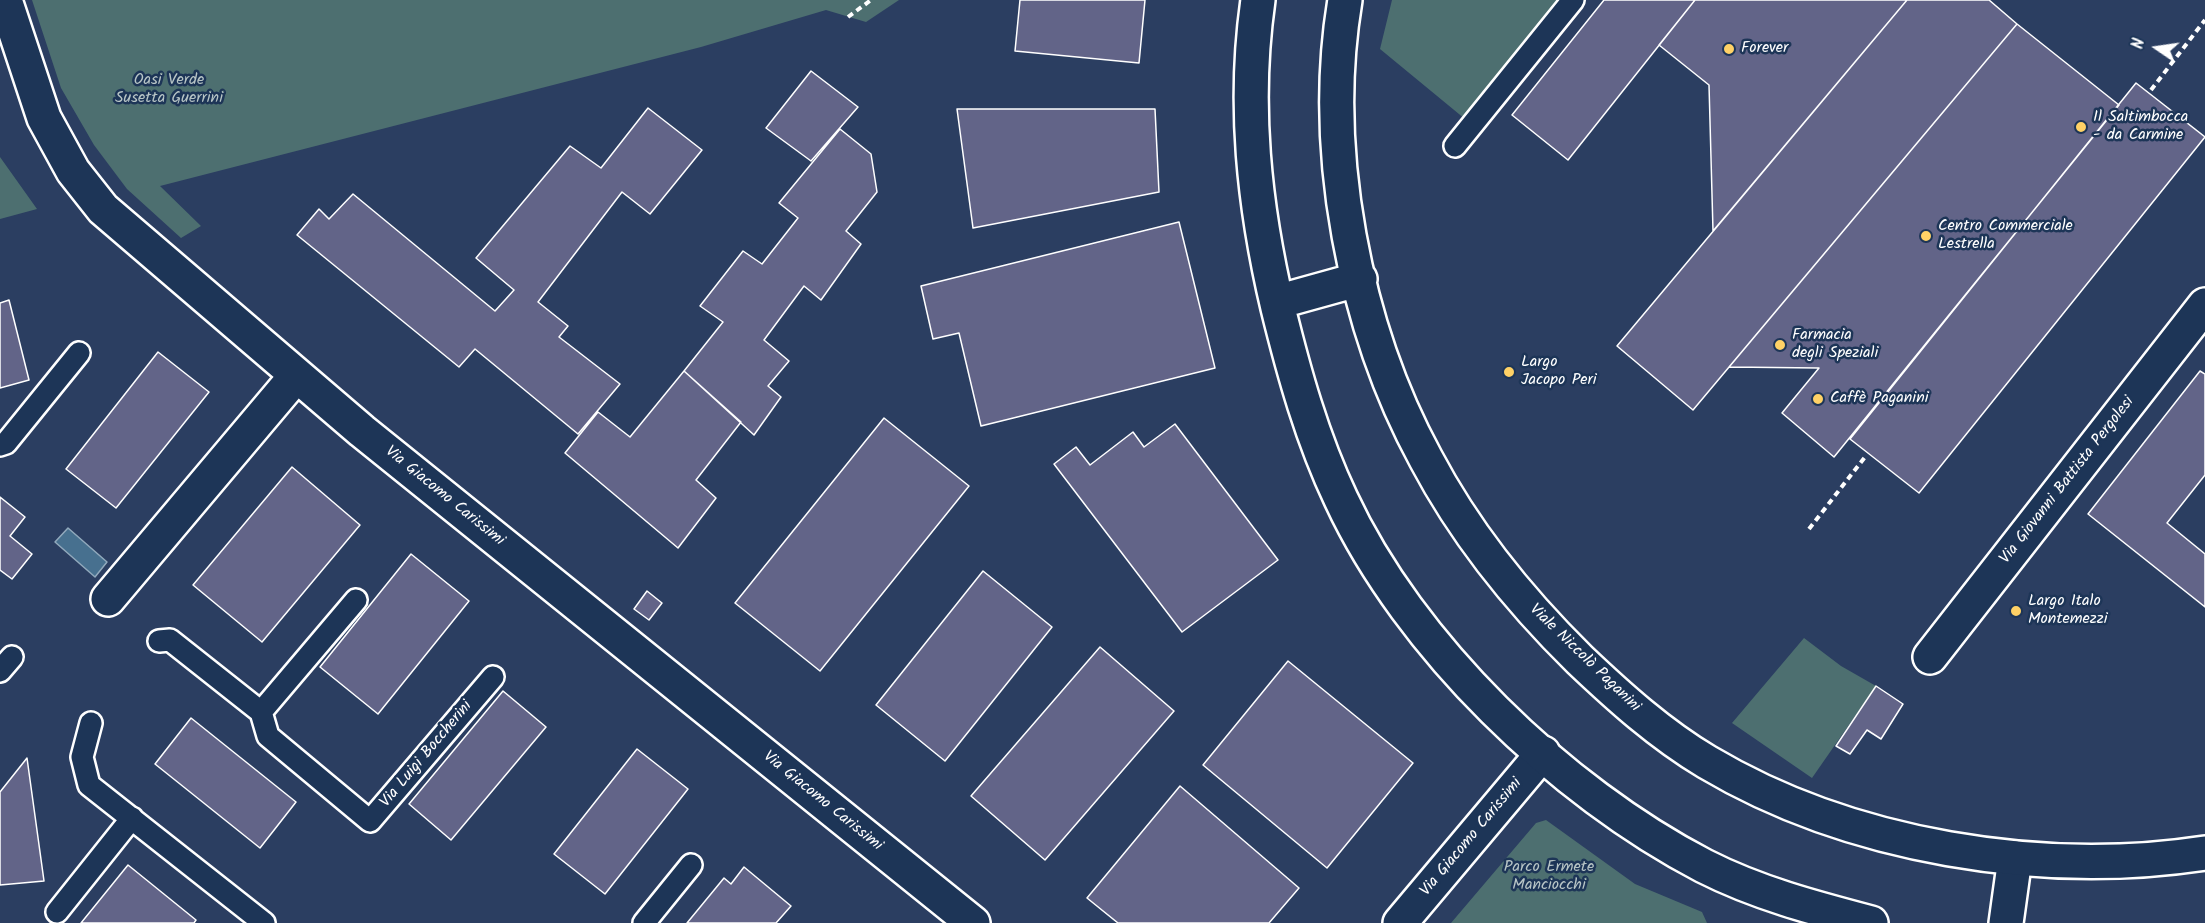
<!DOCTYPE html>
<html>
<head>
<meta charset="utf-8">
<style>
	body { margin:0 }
	#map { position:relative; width:2205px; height:923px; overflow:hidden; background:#2b3e61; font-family:Kalam,sans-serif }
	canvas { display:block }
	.north { position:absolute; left:2127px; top:18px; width:60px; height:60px; -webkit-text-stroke:4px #1d3557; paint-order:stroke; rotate:283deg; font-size:16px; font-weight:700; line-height:24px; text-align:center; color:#fff }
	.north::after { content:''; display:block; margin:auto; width:21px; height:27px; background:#fff; clip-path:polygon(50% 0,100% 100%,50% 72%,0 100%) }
</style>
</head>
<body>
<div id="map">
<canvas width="2205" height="923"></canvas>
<div class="north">N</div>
</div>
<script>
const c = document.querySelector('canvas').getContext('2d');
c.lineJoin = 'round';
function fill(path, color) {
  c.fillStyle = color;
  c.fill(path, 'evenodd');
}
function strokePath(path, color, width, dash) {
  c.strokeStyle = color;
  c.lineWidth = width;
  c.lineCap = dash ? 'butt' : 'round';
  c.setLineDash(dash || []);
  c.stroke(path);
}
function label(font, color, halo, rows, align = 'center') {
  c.font = font + ' Kalam,sans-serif';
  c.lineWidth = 5;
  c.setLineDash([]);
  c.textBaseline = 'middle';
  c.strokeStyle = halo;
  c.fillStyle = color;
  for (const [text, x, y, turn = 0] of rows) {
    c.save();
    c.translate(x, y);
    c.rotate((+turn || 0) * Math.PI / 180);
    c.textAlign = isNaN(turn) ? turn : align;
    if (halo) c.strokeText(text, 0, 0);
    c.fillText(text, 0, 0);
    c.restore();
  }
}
fill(new Path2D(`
	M32 0H899L866 22 826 10 701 47 160 186 201 226 181 238 127 189 94 145 61 88Z
	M1392 0H1560L1465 119 1380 49Z
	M0 157 37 209 0 219Z
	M1804 638 1841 666 1876 686 1812 778 1732 723Z
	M1546 820 1635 884 1702 912 1707 923H1451L1536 823Z`), '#4d6f70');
const water = new Path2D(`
	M68 528 107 562 95 577 55 542Z`);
fill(water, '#47708f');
strokePath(water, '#91a9bc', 1.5);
const building = new Path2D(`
	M1020 0H1145L1139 63 1015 51Z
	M1604 0H1695L1568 160 1512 115Z
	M1695 0H1907L1713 231 1709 85 1659 45Z
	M1907 0H1989L2017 24 1693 410 1617 346Z
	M2017 24 2119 105 1834 457 1782 413 1819 368 1729 367Z
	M811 71 858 107 811 161 766 128Z
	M2136 83 2205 137 1919 493 1850 439Z
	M648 108 702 150 650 214 622 192 538 302 568 326 559 337 620 384 578 434 475 349 459 367 297 235 319 209 329 219 353 194 495 311 514 290 476 258 570 146 601 168Z
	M957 109H1155L1159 192 973 228Z
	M840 129 871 154 877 192 846 231 861 244 821 300 804 286 764 340 789 361 768 386 781 397 754 435 684 371 723 322 700 306 743 251 762 264 798 218 779 203Z
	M1179 222 1215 368 981 426 959 333 933 339 921 286Z
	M9 300 29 380 0 388V303Z
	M158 352 209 392 116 508 66 469Z
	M684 371 741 422 696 480 716 498 678 548 565 453 598 412 630 437Z
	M2200 371 2205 374V475L2167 523 2205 554V607L2088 514Z
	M884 418 969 486 820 671 735 603Z
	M1175 424 1278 560 1182 632 1054 464 1076 447 1090 465 1133 432 1144 447Z
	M292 467 360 525 262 642 193 585Z
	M0 497 25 517 10 536 32 554 12 579 0 570Z
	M411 554 469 601 378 714 320 667Z
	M983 571 1052 627 945 761 876 705Z
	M647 591 662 603 649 620 634 609Z
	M1100 647 1174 711 1045 860 971 796Z
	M1288 661 1413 763 1327 868 1203 765Z
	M1876 686 1903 704 1881 739 1867 730 1850 754 1836 746Z
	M503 691 546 727 451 840 409 804Z
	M191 718 296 802 260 848 155 764Z
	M637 749 688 789 605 894 554 854Z
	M27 758 44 881 0 885V792Z
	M1180 786 1299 888 1269 923H1118L1087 898Z
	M128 865 196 920 194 923H81Z
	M744 867 791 906 776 923H687L724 878 731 884Z`);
fill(building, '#626488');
strokePath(building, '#fff', 1.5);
const lane = new Path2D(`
	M1455 146 1573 0
	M0 445 6 443 79 353
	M159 641 170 640 261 712 268 736 370 821 493 677
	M0 671 12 657
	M261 712 356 600
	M91 723 82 757 89 785 264 923
	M57 912 132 818
	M644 923 691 865`);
const street = new Path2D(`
	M5 0 44 118 73 171 103 209 362 431 973 923
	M108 599 296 376
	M1930 657 2205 305
	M1400 923 1543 753
	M2006 923 2015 858`);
const secondary = new Path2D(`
	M1258 0C1243 104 1254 206 1278 308 1294 373 1312 438 1341 499 1409 646 1561 792 1704 866 1757 893 1814 908 1871 923
	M1345 0C1320 149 1354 327 1426 459 1465 533 1520 601 1580 660 1619 697 1660 734 1707 762 1850 847 2042 878 2205 853
	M1277 302 1360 279`);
strokePath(lane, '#fff', 26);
strokePath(street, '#fff', 38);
strokePath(secondary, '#fff', 38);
strokePath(new Path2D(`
	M848 17 871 0
	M2151 90 2205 20
	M1809 529 1865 457`), '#fff', 4, [6, 4.5]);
strokePath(lane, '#1d3557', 21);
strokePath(street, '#1d3557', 33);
strokePath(secondary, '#1d3557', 33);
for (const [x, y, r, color] of [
	[1729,49,6,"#ffd166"],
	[2081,127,6,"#ffd166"],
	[1926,236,6,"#ffd166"],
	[1780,345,6,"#ffd166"],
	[1509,372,6,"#ffd166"],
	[1818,399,6,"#ffd166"],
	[2016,611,6,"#ffd166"]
]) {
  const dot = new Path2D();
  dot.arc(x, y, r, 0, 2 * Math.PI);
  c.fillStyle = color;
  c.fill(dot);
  strokePath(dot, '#1d3557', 2);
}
label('16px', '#fff', '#1d3557', [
	["Forever",1741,49],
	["Il Saltimbocca",2093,118],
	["- da Carmine",2093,136],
	["Centro Commerciale",1938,227],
	["Lestrella",1938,245],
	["Farmacia",1792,336],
	["degli Speziali",1792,354],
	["Largo",1521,363],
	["Jacopo Peri",1521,381],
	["Caffè Paganini",1830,399],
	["Largo Italo",2028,602],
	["Montemezzi",2028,620]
], 'left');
label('16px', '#b8c5c6', '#1d3557', [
	["Oasi Verde",169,81],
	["Susetta Guerrini",169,99],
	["Parco Ermete",1549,868],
	["Manciocchi",1549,886]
]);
label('16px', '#fff', '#1d3557', [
	["Via Giovanni Battista Pergolesi",2068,481,-52],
	["Via Giacomo Carissimi",444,497,39],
	["Viale Niccolò Paganini",1584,659,44],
	["Via Luigi Boccherini",427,755,-50],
	["Via Giacomo Carissimi",822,802,39],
	["Via Giacomo Carissimi",1472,838,-50]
]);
</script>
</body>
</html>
